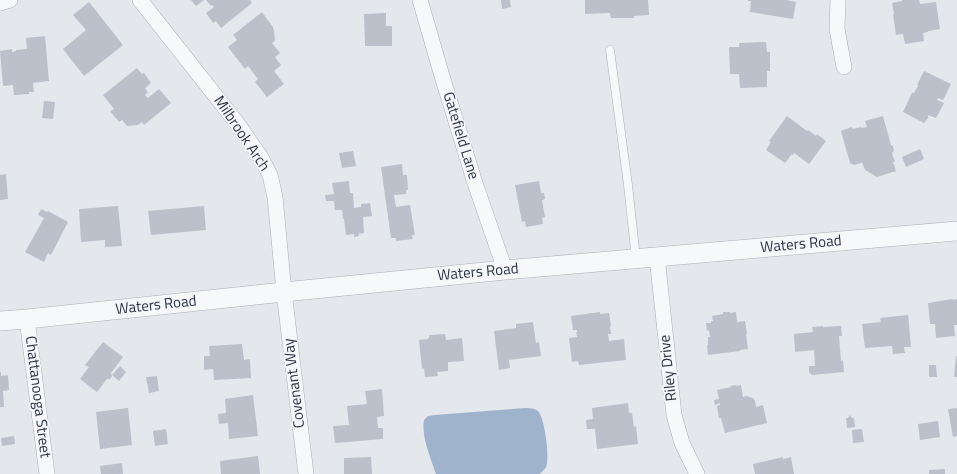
<!DOCTYPE html>
<html>
<head>
<meta charset="utf-8">
<style>
	body { margin:0 }
	canvas { display:block; background:#e4e7ec }
</style>
</head>
<body>
<canvas width="957" height="474"></canvas>
<script>
const c = document.querySelector('canvas').getContext('2d');
c.lineJoin = 'round';
function fill(path, color) {
  c.fillStyle = color;
  c.fill(path, 'evenodd');
}
function strokePath(path, color, width, dash) {
  c.strokeStyle = color;
  c.lineWidth = width;
  c.lineCap = dash ? 'butt' : 'round';
  c.setLineDash(dash || []);
  c.stroke(path);
}
function label(font, color, halo, rows, align = 'center') {
  c.font = font + ' "Titillium Web",sans-serif';
  c.lineWidth = 3.5;
  c.setLineDash([]);
  c.textBaseline = 'middle';
  c.strokeStyle = halo;
  c.fillStyle = color;
  for (const [text, x, y, turn = 0] of rows) {
    c.save();
    c.translate(x, y);
    c.rotate((+turn || 0) * Math.PI / 180);
    c.textAlign = isNaN(turn) ? turn : align;
    if (halo) c.strokeText(text, 0, 0);
    c.fillText(text, 0, 0);
    c.restore();
  }
}
fill(new Path2D(`
	M525 408C529 408 534 408 538 411 545 419 549 454 547 464 546 469 543 471 539 474H436C431 459 421 436 424 420L428 416 435 415Z`), '#9fb4cc');
fill(new Path2D(`
	M191 0H204L196 6Z
	M206 0H250L252 3 221 28 216 21 213 23 206 13 214 7 212 5 211 6Z
	M501 0H510L511 7 502 9Z
	M585 0H648L649 15 634 16V18H611L610 13 585 14Z
	M748 0H786L796 2 793 19 750 12 751 1H748Z
	M902 0H919L920 4 936 2 940 29 929 31 927 32 923 33 924 41 905 44 903 34 896 35 893 14H894L892 3 902 1Z
	M89 2 123 45 84 76 63 49 86 30 73 15Z
	M262 12 273 27V28L274 30 275 41 272 43 280 53 275 57 281 65 274 71 284 84 267 97 255 82 258 79 248 66 245 69 228 47 237 40 233 35Z
	M386 13V26H392V46H365L364 14Z
	M45 36 49 81 33 83 34 92H29V94L14 95 13 85 3 86 0 51 12 49V52L16 51V50L27 49 26 38Z
	M766 42 767 52H770V71H767V87L740 88 739 74H730L729 47H739V43Z
	M137 68 142 74 144 73 151 83 145 88 148 92 145 95 148 98 159 89 171 103 144 125 142 122 138 125 127 126 122 120 119 122 110 111 114 109 103 95Z
	M924 71 951 84 943 100 938 98 937 100 944 103 936 118 928 115V117H929L924 123 903 112 912 93H914L918 86 917 85Z
	M44 101 55 102 53 119 42 118Z
	M787 116 807 131 808 130 816 136 817 134 826 141 809 164 794 153 793 155 792 154 785 163 766 150 771 142 769 141Z
	M883 116 891 145 893 146 894 151 892 153 895 162H893L896 171 877 177 865 170 862 162 861 163 854 165 850 163 841 131 852 127 853 129 861 127V128L867 127 865 121Z
	M920 149 924 159 906 167 902 157Z
	M353 151 356 166 342 168 339 153Z
	M402 164 403 175H407L408 190H406V194L394 195 396 207 410 205 415 235H412L413 239 396 241V238H391L381 167Z
	M6 174 8 199 0 200V175Z
	M349 181 350 193H353L354 208 361 207V204L370 203 372 216 363 217 364 233 358 234 359 236 354 237V234L346 235 344 219H343L342 210H335L334 201H326L325 195 334 194 332 183Z
	M539 181 541 193H544L545 199 542 200 545 217 542 218 543 224 526 227 525 221 522 222 515 185Z
	M118 206 122 246 105 247V240L81 242 79 209Z
	M204 206 206 230 151 235 148 211Z
	M41 209 47 212 48 211 68 222 51 255 48 253 44 262 25 252 44 218 38 215Z
	M953 299V300L957 299V325H954L955 336 936 338 935 324H930L928 303Z
	M600 312V314L609 313 611 326H610L611 334H608L609 341 624 339 626 360 579 365 578 361 572 362 569 338 577 337 576 332H577V330H573L571 316Z
	M723 312H730V313L736 312 737 322 745 321 747 334H746L748 349 740 350V351L708 355 707 345H708V337H710L709 330 707 331 706 323H711V321H713L712 316 723 314Z
	M908 315 911 347H904L905 353 893 354 892 346 865 348 862 324 881 322 880 318Z
	M533 322 536 343 539 342 541 356 509 360 510 368 499 370 494 331 516 328V324Z
	M823 326V327L841 326 842 336H839L841 361 843 360 844 372 812 375 809 372V366H815L814 350 795 352 794 334 813 332 812 327Z
	M445 334 446 340 462 338 464 361 448 362V371L437 372 438 376 425 377 424 368 422 369 419 340 428 339V338H429V335Z
	M103 342 123 357 111 373 112 376 110 379H107L97 392 80 379 89 367 85 365Z
	M242 344 244 360 250 359 251 378 214 380 213 369 204 370V356H210L209 346Z
	M956 356 957 357V377H954Z
	M929 365H936L937 377H929Z
	M120 366 126 372 119 381 112 375Z
	M0 372H1V376L8 375 9 390 3 391 4 407H0Z
	M157 376 159 391 149 393 146 377Z
	M736 385V386L741 385 743 397 746 396 753 398 755 401 756 407 763 405 767 423 725 433 721 418H719L717 406 720 405V403L715 405 714 400 719 399 717 390 731 387 730 386Z
	M382 389 384 416 377 417 378 428H383V439L335 443 333 426 349 425 347 406 367 404 365 391Z
	M253 395 258 436 229 439 228 423 219 424 218 414 226 413 225 399Z
	M628 403 629 413H632L634 427 636 426 638 444 597 449 595 429H587L586 420 593 419 592 408Z
	M128 408 132 445 100 449 96 412Z
	M957 408V436L953 437 948 409Z
	M850 415 852 418H854L855 427 847 428 846 418H848Z
	M938 421 940 437 920 440 918 424Z
	M166 429 168 444 155 446 153 431Z
	M862 429 864 442 853 443 852 430Z
	M14 436 15 444 2 446 1 438Z
	M258 456 260 474H221L220 461Z
	M371 457 372 474H344V458Z
	M783 457V459L791 457 794 474H755L753 464Z
	M122 463 123 474H101L100 466Z
	M945 469V474H929V470Z`), '#bbc0ca');
const service = new Path2D(`
	M610 50 628 185 636 259`);
const minor = new Path2D(`
	M140 0 237 123 262 159 270 175 275 197 284 292 306 474
	M420 0 442 76 475 183 505 270
	M838 0 837 29 844 67
	M0 3 10 0
	M657 257 674 415 682 443 697 474
	M27 319 47 474`);
const tertiary = new Path2D(`
	M0 321 27 319 284 292 505 270 957 231`);
strokePath(service, '#a9aeb7', 9);
strokePath(minor, '#a9aeb7', 16);
strokePath(tertiary, '#a9aeb7', 20);
strokePath(service, '#f7f8fa', 8);
strokePath(minor, '#f7f8fa', 15);
strokePath(tertiary, '#f7f8fa', 19);
label('15px', '#2b3445', '#f4f6f9', [
	["Milbrook Arch",241,134,56],
	["Gatefield Lane",460,136,73],
	["Waters Road",801,245,-5],
	["Waters Road",478,273,-5],
	["Waters Road",156,306,-6],
	["Riley Drive",669,368,-96],
	["Covenant Way",295,383,-97],
	["Chattanooga Street",37,397,83]
]);
</script>
</body>
</html>
